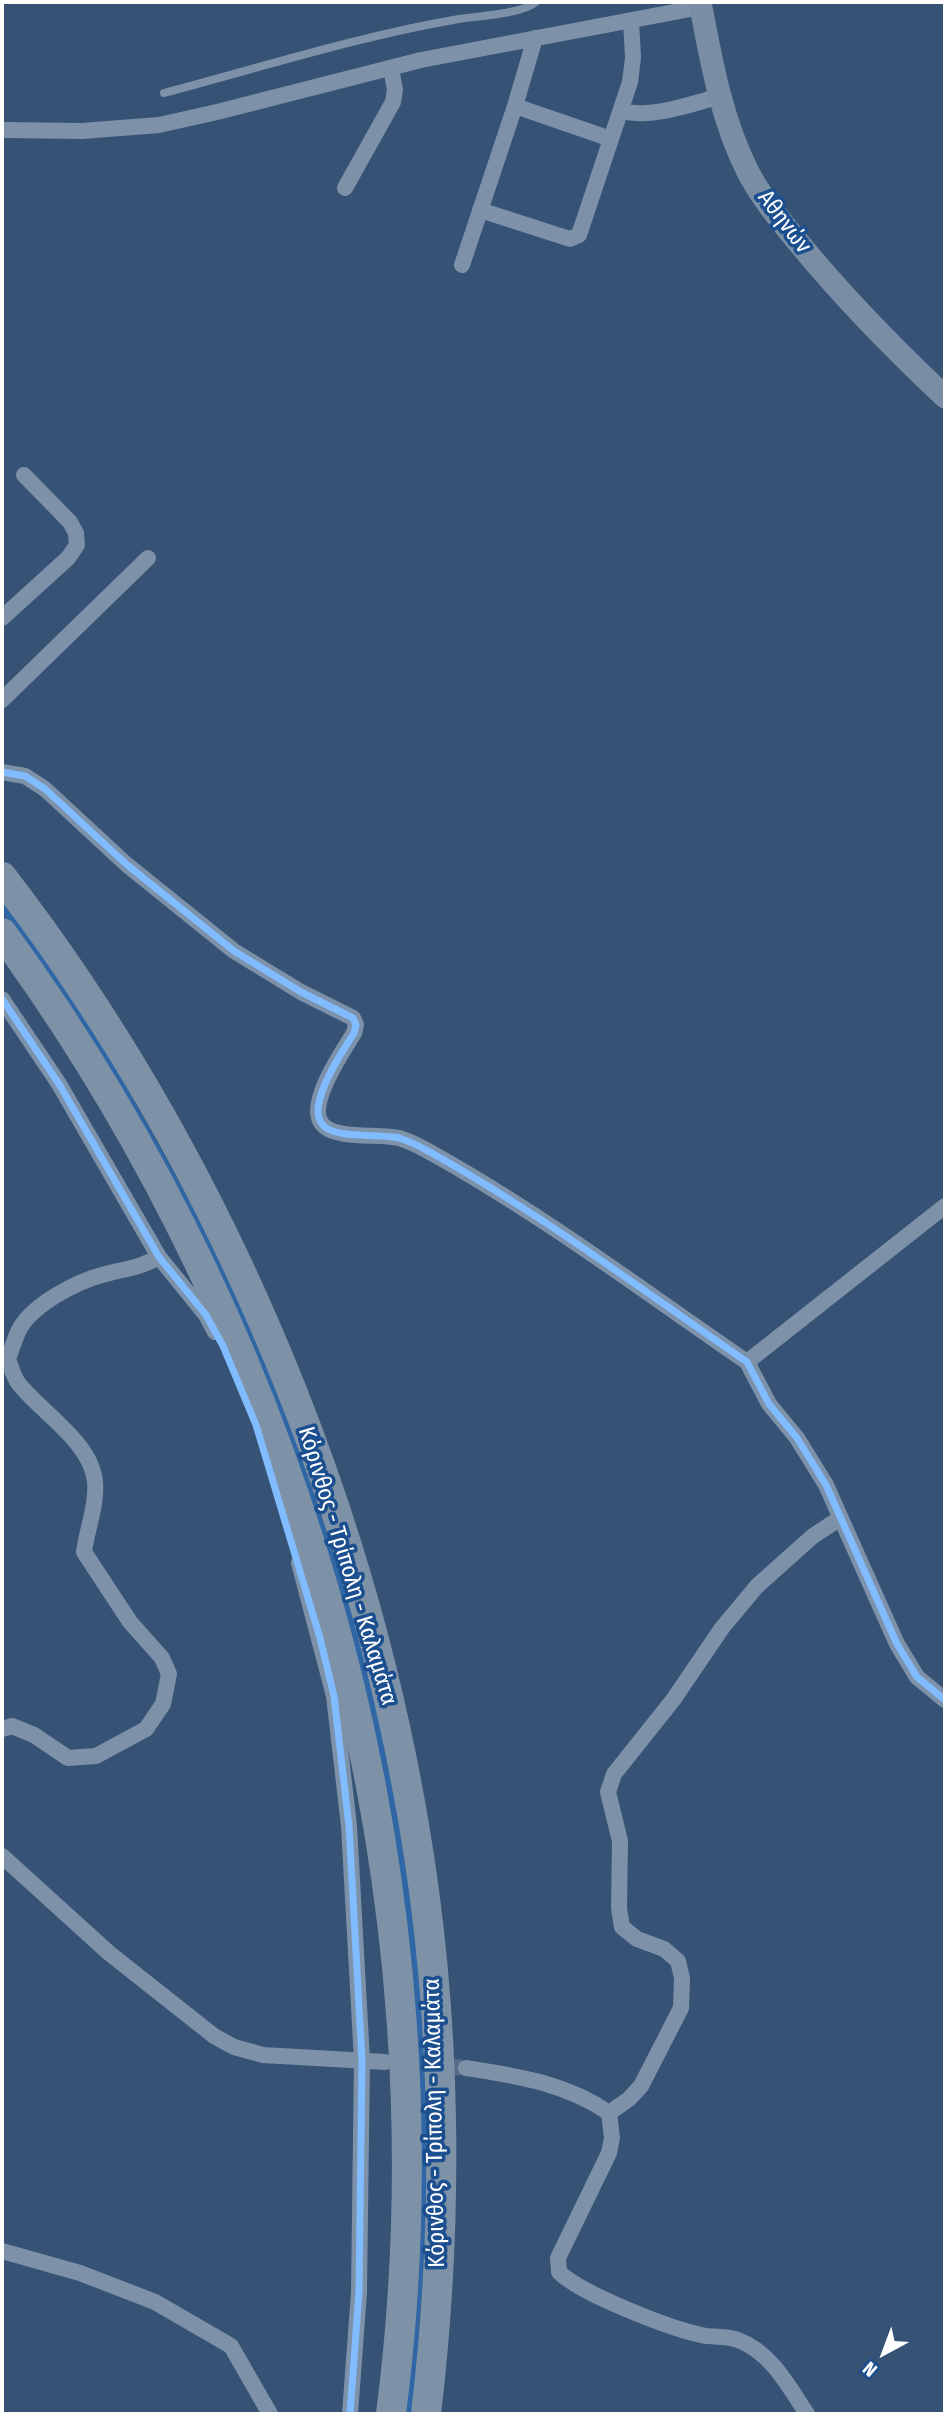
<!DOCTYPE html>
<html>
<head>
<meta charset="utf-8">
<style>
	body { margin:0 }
	#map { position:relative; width:947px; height:2416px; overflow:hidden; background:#365274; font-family:"Fira Sans Condensed",sans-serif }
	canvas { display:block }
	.frame { position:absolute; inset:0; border:4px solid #fff; pointer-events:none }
	.north { position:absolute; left:849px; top:2318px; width:70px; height:70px; -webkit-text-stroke:5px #1b4f8f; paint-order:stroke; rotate:221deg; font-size:19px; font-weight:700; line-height:28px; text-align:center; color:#fff }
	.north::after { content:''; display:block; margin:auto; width:24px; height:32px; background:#fff; clip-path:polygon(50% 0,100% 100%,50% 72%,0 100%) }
</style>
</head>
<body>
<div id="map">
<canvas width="947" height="2416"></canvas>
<div class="frame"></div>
<div class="north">N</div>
</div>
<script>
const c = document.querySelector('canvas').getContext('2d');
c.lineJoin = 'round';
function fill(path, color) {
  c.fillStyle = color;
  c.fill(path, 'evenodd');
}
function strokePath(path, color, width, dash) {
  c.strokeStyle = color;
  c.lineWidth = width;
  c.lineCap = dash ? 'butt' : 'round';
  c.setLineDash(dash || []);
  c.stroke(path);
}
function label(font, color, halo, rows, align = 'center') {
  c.font = font + ' "Fira Sans Condensed",sans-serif';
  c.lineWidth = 7;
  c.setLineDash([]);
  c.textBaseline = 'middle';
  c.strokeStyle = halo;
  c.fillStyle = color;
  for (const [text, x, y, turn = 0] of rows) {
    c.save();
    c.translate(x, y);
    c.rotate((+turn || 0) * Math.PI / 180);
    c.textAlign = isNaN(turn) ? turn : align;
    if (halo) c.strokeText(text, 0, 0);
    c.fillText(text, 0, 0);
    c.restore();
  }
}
fill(new Path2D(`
	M2 897 104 1046 220 1256 295 1435 353 1614 389 1754 419 1954 426 2074 428 2209 413 2414H404L416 2297 419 2209 413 1999 394 1831 380 1756 345 1619 97 1051 57 989 2 912Z`), '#2f66a5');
strokePath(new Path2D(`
	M398 2063 466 2068`), '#546c89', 16, [16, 8]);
strokePath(new Path2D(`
	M164 93C262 67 359 36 459 19 479 16 522 14 536 2`), '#7d92a8', 8);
strokePath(new Path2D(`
	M515 106 611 139
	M621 111C653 119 690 104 721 96
	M2 130 82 131 159 125 217 112 421 60 701 7
	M345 188 393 102 395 90 391 68
	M480 210 570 239 579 235 630 82 633 58 631 21
	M462 265 515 106 535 38
	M2 618 68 558 77 545 76 533 70 522 24 475
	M2 700 148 558
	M2 772 25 776 45 789 126 864 234 951 301 992 353 1018 356 1025 354 1033C343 1051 306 1104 322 1124 334 1140 380 1133 399 1138 409 1141 419 1146 428 1151 540 1213 642 1290 747 1362L769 1404 797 1438 826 1485 897 1644 917 1677 945 1700
	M2 999 59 1084 159 1257 206 1315 215 1332
	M747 1362 945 1206
	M299 1563 334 1696 349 1826 362 2060 359 2292 350 2414
	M2 1729 12 1726 34 1735 68 1758 96 1756 146 1729 163 1704 169 1674 162 1658 130 1622 84 1552C87 1529 97 1505 95 1482 92 1443 42 1413 19 1384 14 1378 11 1367 8 1359 12 1349 15 1337 20 1328 34 1304 76 1282 102 1275 123 1269 140 1268 159 1257
	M2 1856 109 1953 214 2036 234 2047 263 2055 385 2062
	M466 2068C516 2076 566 2083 609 2113L612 2138 609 2153 558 2258 559 2272C581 2294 669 2328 701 2335 713 2338 727 2335 738 2340 771 2352 789 2387 807 2414
	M609 2113 629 2099 641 2086 681 2008 682 1978 678 1961 664 1949 637 1939 622 1927 619 1908 620 1841 608 1792 614 1774 673 1700 722 1628 757 1586 813 1536 839 1519
	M2 2251 80 2273 155 2302 231 2346 270 2414`), '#7d92a8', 16);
strokePath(new Path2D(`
	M700 2C711 59 721 119 748 172 761 197 780 220 798 242 843 297 893 348 945 397`), '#798da4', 23);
strokePath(new Path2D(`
	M2 877C211 1148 357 1487 414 1825 447 2018 449 2220 426 2414
	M2 933C310 1354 458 1896 391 2414`), '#7e92a7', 30);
strokePath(new Path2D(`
	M2 772 25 776 45 789 126 864 234 951 301 992 353 1018 356 1025 354 1033C343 1051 306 1104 322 1124 334 1140 380 1133 399 1138 409 1141 419 1146 428 1151 540 1213 642 1290 747 1362L769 1404 797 1438 826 1485 897 1644 917 1677 945 1700
	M2 999 59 1084 159 1257 206 1315 223 1346 256 1425 320 1638 334 1696 349 1826 362 2060 359 2292 350 2414`), '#80bcff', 7);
label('23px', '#fff', '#1b4f8f', [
	["Αθηνών",784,222,53],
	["Κόρινθος - Τρίπολη - Καλαμάτα",347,1566,73],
	["Κόρινθος - Τρίπολη - Καλαμάτα",435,2123,-91]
]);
</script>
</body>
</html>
